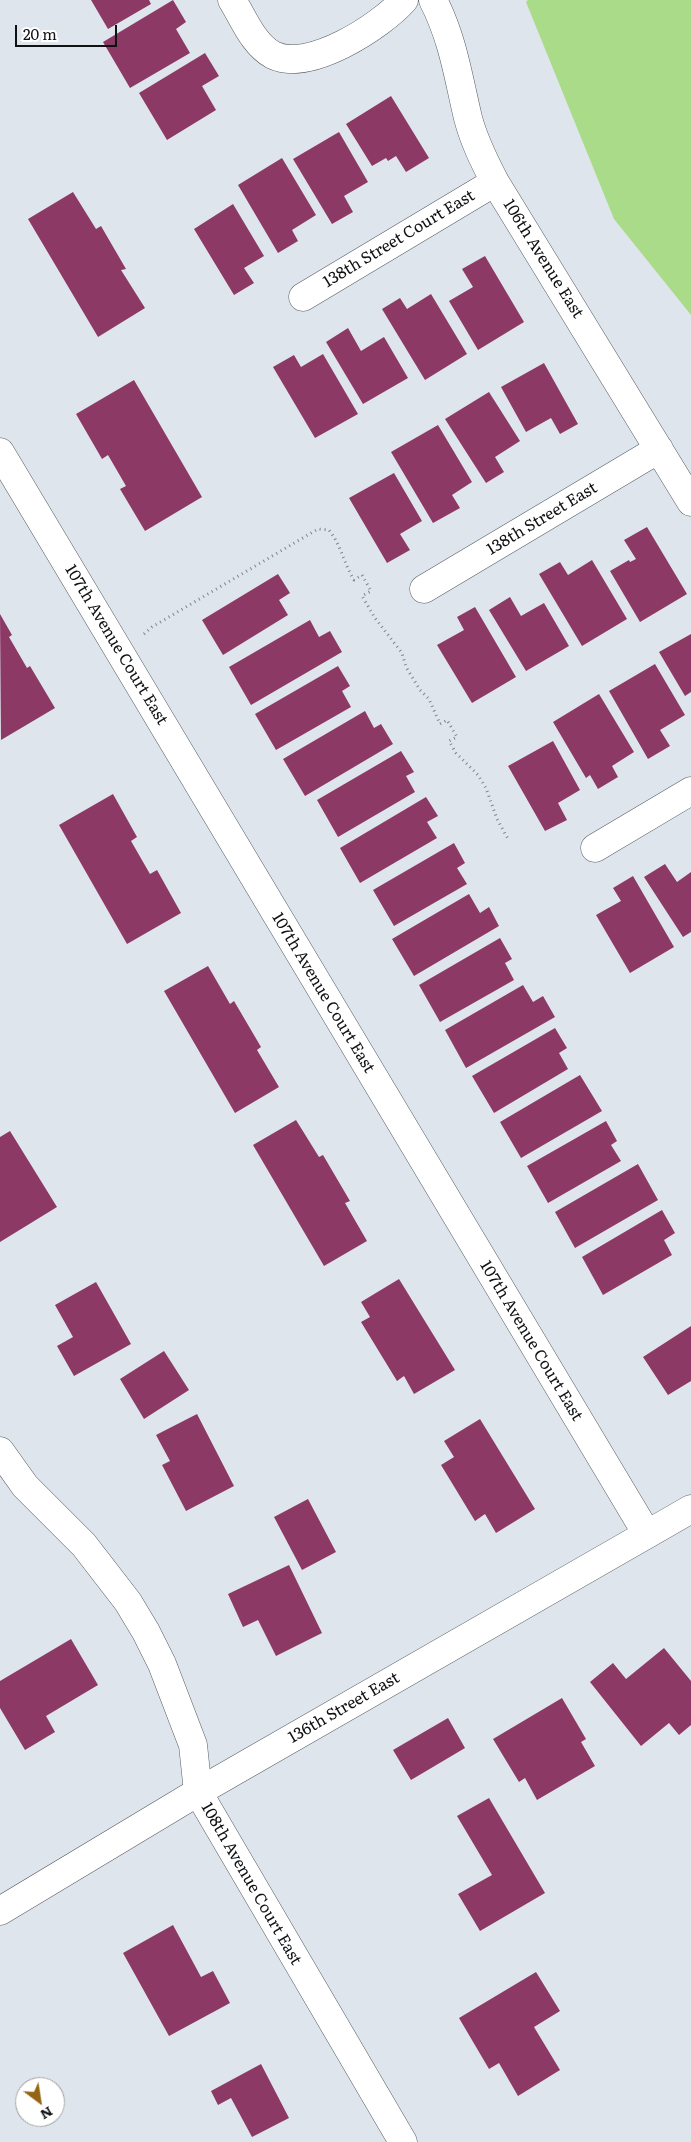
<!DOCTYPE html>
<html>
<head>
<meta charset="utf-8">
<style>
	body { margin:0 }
	#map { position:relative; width:691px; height:2142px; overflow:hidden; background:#dfe5ec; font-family:Literata,serif }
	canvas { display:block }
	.north { position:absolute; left:15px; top:2077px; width:50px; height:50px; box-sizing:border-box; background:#fff; border:1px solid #9fa0a1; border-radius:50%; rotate:149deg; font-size:14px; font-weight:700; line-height:20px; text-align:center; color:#0f1113 }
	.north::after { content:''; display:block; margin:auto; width:18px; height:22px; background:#946614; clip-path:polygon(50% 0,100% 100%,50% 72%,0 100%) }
	.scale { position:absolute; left:15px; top:25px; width:102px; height:22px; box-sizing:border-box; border:2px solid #0f1113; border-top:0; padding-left:6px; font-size:15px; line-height:18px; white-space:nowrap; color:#0f1113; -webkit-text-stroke:4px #fff; paint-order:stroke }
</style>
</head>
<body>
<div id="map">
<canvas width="691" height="2142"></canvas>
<div class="north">N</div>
<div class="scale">20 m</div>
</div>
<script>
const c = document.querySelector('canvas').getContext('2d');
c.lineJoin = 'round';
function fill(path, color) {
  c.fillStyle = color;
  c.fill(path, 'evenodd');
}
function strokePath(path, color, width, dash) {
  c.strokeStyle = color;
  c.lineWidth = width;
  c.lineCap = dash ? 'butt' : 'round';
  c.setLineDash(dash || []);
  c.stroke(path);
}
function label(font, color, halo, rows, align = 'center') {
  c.font = font + ' Literata,serif';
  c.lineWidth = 5;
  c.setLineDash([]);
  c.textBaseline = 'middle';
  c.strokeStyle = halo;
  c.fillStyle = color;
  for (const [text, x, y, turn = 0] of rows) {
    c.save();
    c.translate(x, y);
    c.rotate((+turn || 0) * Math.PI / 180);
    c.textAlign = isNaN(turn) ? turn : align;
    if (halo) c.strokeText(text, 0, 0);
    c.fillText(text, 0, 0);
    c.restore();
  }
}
fill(new Path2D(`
	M528 0H691V315L614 219 526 2Z`), '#a9db89');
fill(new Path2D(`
	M91 0H149L151 4 108 29Z
	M173 0 186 22 176 29 190 53 130 88 103 42Z
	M205 53 219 76 202 86 216 110 167 140 139 93Z
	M391 96 429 158 406 172 396 156 388 161 386 158 372 166 346 124Z
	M339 132 368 182 344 196 353 212 332 224 293 159Z
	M282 158 316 215 292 230 298 241 278 253 238 185Z
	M73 192 96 229 101 226 126 269 121 270 145 308 98 337 28 219Z
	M233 204 264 256 244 268 254 283 234 295 194 229Z
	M485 256 524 322 478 350 449 301 473 287 462 269Z
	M431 294 467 354 425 380 382 309 400 298 407 309Z
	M348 328 361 351 384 337 408 378 363 404 326 342Z
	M323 354 358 414 315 438 273 367 294 355 301 367Z
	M544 363 578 424 560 434 551 418 526 432 501 387Z
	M134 380 202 497 145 531 120 489 126 486 108 455 102 459 76 414Z
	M489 392 520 441 495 457 504 472 486 483 445 419Z
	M438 425 472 482 452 495 460 508 433 523 391 452Z
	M394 473 422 521 400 534 410 550 387 563 349 498Z
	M647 527 687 594 640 622 610 571 629 560 630 562 636 559 624 540Z
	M592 560 627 619 582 646 539 574 560 562 568 575Z
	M278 574 290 593 279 600 288 615 223 655 202 620Z
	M510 597 521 616 544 603 569 646 526 671 489 610Z
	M475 607 516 677 472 703 437 645 464 630 457 617Z
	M0 614 12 635 9 637 27 668 30 666 55 708 1 740Z
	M310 620 319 637 330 631 342 652 251 705 229 667Z
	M691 634V692L685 696 659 652Z
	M655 664 685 715 660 730 670 746 648 759 609 691Z
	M338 666 350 686 342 691 351 707 276 750 255 714Z
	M599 694 634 752 612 766 618 777 598 789 590 775 586 778 553 722Z
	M365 711 374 728 381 724 393 744 305 796 283 759Z
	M553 741 580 790 558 803 567 820 545 831 508 766Z
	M401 751 414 772 406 776 415 792 338 837 317 800Z
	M113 794 137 837 131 841 150 874 157 870 181 913 127 944 59 825Z
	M426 797 438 816 427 822 437 838 360 883 340 848Z
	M454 843 465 863 457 868 467 884 394 926 373 890Z
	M665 864 677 882 691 872V932L683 937 644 877Z
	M633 876 674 947 630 973 596 915 621 901 613 888Z
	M469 894 480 913 489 907 499 926 414 976 392 939Z
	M500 938 512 959 505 963 514 980 440 1022 419 985Z
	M208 966 230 1004 234 1001 261 1047 257 1050 279 1087 235 1113 164 991Z
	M523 985 533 1002 543 996 555 1017 466 1068 445 1030Z
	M555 1028 567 1048 559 1053 568 1069 494 1113 472 1076Z
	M580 1075 602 1111 521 1158 500 1122Z
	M296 1120 319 1157 323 1155 350 1201 345 1203 367 1241 324 1266 253 1145Z
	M606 1121 617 1141 611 1145 621 1161 548 1203 527 1166Z
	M10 1131 57 1207 0 1242V1137Z
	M638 1164 658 1200 575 1248 555 1212Z
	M662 1210 675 1233 664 1240 672 1255 603 1295 582 1257Z
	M399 1279 455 1370 414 1394 404 1376 397 1381 361 1322 370 1317 361 1302Z
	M96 1282 131 1344 74 1376 57 1346 73 1337 55 1305Z
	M691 1326V1381L668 1395 643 1357Z
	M164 1351 189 1390 144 1419 120 1379Z
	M197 1414 234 1486 186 1511 162 1465 170 1461 156 1435Z
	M480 1419 535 1509 496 1533 485 1514 475 1521 441 1465 454 1457 444 1441Z
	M308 1499 336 1552 302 1570 274 1517Z
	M289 1565 322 1633 276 1656 258 1620 243 1627 228 1594Z
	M71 1639 98 1685 46 1716 55 1732 25 1750 0 1708V1681Z
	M664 1648 691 1681V1725L679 1735 669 1723 641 1746 590 1682 613 1663 626 1679Z
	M562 1698 586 1739 581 1742 595 1766 537 1800 525 1778 519 1782 493 1739Z
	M448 1718 465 1748 411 1780 393 1750Z
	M489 1798 545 1893 480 1931 458 1894 492 1875 457 1816Z
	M173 1925 201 1977 213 1971 230 2003 169 2036 123 1953Z
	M536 1972 560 2011 534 2027 560 2070 518 2096 499 2063 489 2069 459 2018Z
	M261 2064 289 2118 252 2137 231 2098 218 2105 211 2091Z`), '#8d3966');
const street = new Path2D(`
	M232 0C244 19 253 44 273 55 309 73 381 26 404 0
	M433 0C453 39 458 76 468 118 474 141 484 161 495 182L691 502
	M303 297 495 182
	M0 452 647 1534
	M424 589 659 449
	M595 848 691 791
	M0 1451 25 1486 84 1545 128 1602 146 1632 162 1664 193 1745 198 1792 403 2142`);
const secondary = new Path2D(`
	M0 1911 198 1792 691 1509`);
strokePath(street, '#585d64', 29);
strokePath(secondary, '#585d64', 29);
strokePath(new Path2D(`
	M144 634 152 627 318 529 329 530C341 545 344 564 354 580L362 575 371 591 362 596 375 618 402 653 406 667 420 690 429 699 440 724 447 720 457 737 449 741 456 753 478 775 486 788 497 819 508 839`), '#81858a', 3, [1, 4]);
strokePath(street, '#fff', 28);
strokePath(secondary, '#fff', 28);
label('16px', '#0f1113', '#fff', [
	["138th Street Court East",399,239,-31],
	["106th Avenue East",543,259,58],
	["138th Street East",542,519,-31],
	["107th Avenue Court East",116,645,59],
	["107th Avenue Court East",323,993,59],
	["107th Avenue Court East",531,1341,59],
	["136th Street East",344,1708,-30],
	["108th Avenue Court East",251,1884,60]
]);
</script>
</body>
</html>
